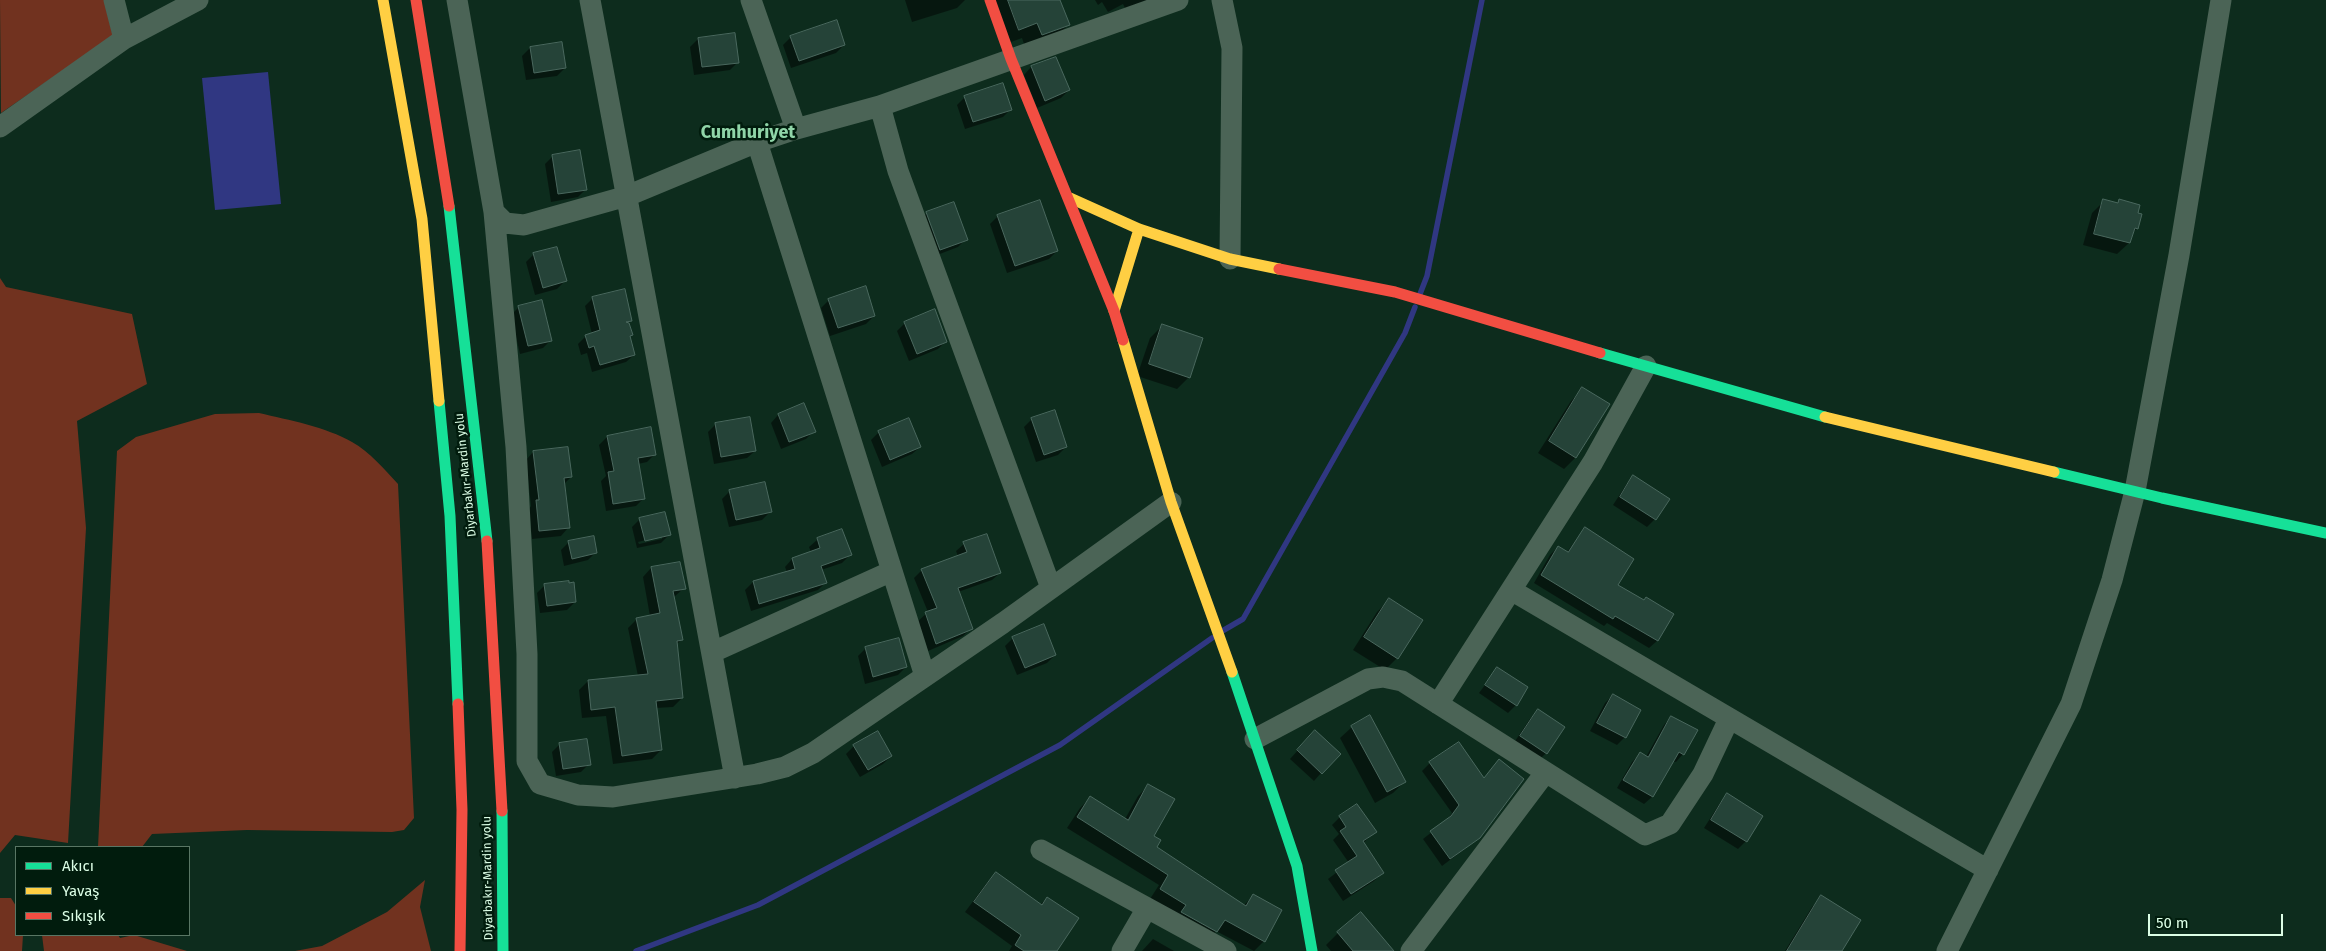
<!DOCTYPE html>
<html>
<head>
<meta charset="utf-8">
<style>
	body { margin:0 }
	#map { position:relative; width:2326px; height:951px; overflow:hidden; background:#0d2c1d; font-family:"Fira Sans",sans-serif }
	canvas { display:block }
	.legend { position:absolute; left:15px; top:846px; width:175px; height:90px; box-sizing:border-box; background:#011c0d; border:1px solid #597664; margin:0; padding:6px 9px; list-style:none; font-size:15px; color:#dcfee6 }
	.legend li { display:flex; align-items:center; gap:10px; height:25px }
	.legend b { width:25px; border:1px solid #597664 }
	.scale { position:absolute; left:2148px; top:914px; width:135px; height:22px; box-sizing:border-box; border:2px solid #dcfee6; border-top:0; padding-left:6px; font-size:15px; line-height:18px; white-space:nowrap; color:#dcfee6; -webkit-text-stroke:4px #011c0d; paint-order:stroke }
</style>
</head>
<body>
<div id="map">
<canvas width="2326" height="951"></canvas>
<ul class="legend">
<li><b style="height:6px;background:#16e098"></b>Akıcı</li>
<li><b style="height:6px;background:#ffcf43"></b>Yavaş</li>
<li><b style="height:6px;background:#f24e42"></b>Sıkışık</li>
</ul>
<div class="scale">50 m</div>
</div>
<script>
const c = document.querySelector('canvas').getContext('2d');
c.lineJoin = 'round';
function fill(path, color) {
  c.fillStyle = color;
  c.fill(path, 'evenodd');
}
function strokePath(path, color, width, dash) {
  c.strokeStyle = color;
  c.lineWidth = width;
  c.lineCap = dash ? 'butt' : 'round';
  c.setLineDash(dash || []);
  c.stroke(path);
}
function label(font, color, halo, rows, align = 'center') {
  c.font = font + ' "Fira Sans",sans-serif';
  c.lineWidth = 5;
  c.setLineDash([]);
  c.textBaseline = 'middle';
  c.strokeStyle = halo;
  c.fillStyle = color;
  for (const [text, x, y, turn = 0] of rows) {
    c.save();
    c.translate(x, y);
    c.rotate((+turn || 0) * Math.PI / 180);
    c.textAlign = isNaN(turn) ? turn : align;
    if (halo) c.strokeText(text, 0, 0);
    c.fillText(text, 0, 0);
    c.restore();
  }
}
fill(new Path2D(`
	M0 0H104L113 36 1 113Z
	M0 278 6 287 132 314 147 384 77 421 86 528 68 843 15 835 0 853Z
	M259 413C289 420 326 427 352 442 370 452 384 469 398 484L414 818 404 830 392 832 247 830 152 834 142 847H98L117 451 136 437 215 414Z
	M425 880 420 907 431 951H295L322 946 387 912Z
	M0 898H11L16 906V935H23L22 951H0Z
	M42 935H118L120 938 134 935 187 951H44Z`), '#71321f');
fill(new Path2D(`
	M268 72 281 204 215 210 202 78Z`), '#303782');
fill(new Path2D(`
	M905 0H965L957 8 912 22Z
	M986 0H1059L1068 25 1052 41 1026 50 1022 38 1003 45Z
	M1095 0H1148L1127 12 1123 4 1108 12 1102 2 1098 5Z
	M791 37 844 45 836 53 791 68 783 45Z
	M698 39 738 62 730 70 694 75 690 47Z
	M530 48 565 68 557 76 526 80 522 56Z
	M1055 58 1069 90 1061 98 1037 108 1024 75 1031 67Z
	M965 97 1011 109 1003 117 965 129 957 105Z
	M553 156 586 189 578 197 551 202 545 164Z
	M2104 201 2116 204 2119 201 2137 214V228L2132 234 2129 243 2117 254 2083 245 2092 213Z
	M927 213 966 239 958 247 932 257 919 221Z
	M998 216 1057 251 1049 259 1007 273 990 224Z
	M534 254 565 281 557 289 535 295 526 262Z
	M593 298 631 320 628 323 629 337 634 355 626 362 592 372 587 353 581 355 578 344 586 336 592 334 585 306Z
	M829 300 874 316 866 324 830 336 821 308Z
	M519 307 551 340 543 348 520 354 511 315Z
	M905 323 946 341 938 349 909 361 897 331Z
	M1162 326 1189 377 1177 389 1137 376 1150 338Z
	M1583 389 1576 457 1564 469 1538 453 1571 401Z
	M803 405 814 431 806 439 781 449 771 423 778 415Z
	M1032 419 1066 447 1058 455 1036 462 1024 427Z
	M716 424 755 451 747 458 714 464 708 432Z
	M879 432 920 447 912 454 882 467 871 440Z
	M607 437 655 454 647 462 638 464 644 498 636 506 606 511 601 481 606 476 599 445Z
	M533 452 571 477 564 484 568 528 561 536 532 539 529 509 531 506 526 460Z
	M1633 477 1655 519 1647 527 1613 505 1626 485Z
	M730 491 770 512 762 520 729 527 722 499Z
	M640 519 669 535 661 543 637 548 632 527ZM662 536V539L639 544 638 542Z
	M1585 528 1616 585 1643 601 1646 598 1673 615 1657 641 1649 648 1607 623 1604 626 1534 583 1550 555 1558 547 1567 552Z
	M842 531 850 555 842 563 821 570 826 582 818 590 751 611 745 590 753 582 787 572 785 567 792 559 811 552 809 547 817 540Z
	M569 542 596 552 588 560 564 566 561 550Z
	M964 544 1000 573 992 580 958 592 971 628 963 636 928 651 918 621 928 612 914 578 922 570 958 556 956 551Z
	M651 568 684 588 673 598 681 640 677 644 682 698 673 707 655 708 661 750 652 759 613 764 606 716 582 718 579 690 588 681 638 676 628 628 637 619 650 616 643 577Z
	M545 585 575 602 567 610 540 613 537 593Z
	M1389 600 1421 620 1397 658 1385 670 1353 650 1377 612Z
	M1013 638 1055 655 1047 663 1017 675 1005 646Z
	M866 648 906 667 898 675 865 684 858 656Z
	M1497 669 1516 705 1508 713 1479 693Z
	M1613 695 1640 710 1625 737 1617 745 1590 731 1605 703Z
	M1538 711 1546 753 1538 761 1513 744 1530 719Z
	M1671 717 1683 754 1676 762 1673 761 1652 797 1644 804 1617 788 1632 762 1640 754 1646 757 1664 725Z
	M1352 727 1405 781 1393 793 1375 803 1340 738Z
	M1308 739 1321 773 1314 781 1290 759Z
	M560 744 589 764 581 772 556 776 552 752Z
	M854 746 891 756 883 764 860 777 846 754Z
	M1499 761 1479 838 1442 866 1423 839 1447 820 1452 813 1422 771 1430 763 1483 779Z
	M1148 786 1155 848 1243 906 1253 896 1264 941 1254 951 1216 931 1206 941 1150 899 1159 885 1067 828 1080 808 1090 798 1125 819 1138 796Z
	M1728 795 1746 841 1738 849 1704 828 1720 803Z
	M1340 817 1375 832 1363 843 1382 873 1374 881 1343 901 1328 879 1349 863 1333 840 1339 834 1332 825Z
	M996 873 1040 905 1047 898 1055 951H1009L1012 946 965 912 986 884Z
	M1822 897 1840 951H1785L1812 907Z
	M1338 933 1393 951H1331L1326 945Z
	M1153 939 1174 951H1142Z`), '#0007');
strokePath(new Path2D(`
	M1420 294 1427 276 1482 0
	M1224 630 1243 619 1405 333 1415 307
	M636 951 758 905 1060 745 1212 638`), '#303782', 5.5);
const building = new Path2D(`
	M1008 0H1060L1070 25 1042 35 1037 23 1019 30Z
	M837 20 845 45 799 61 790 36Z
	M735 33 739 63 702 67 698 38Z
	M562 42 566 68 534 73 530 47Z
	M1056 57 1070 90 1045 101 1031 66Z
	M1003 83 1012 110 973 122 964 96Z
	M580 150 587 190 558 194 552 155Z
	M2103 199 2118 203 2119 199 2140 205 2138 213 2142 214 2138 229 2135 228 2130 243 2094 234Z
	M1040 200 1058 251 1015 266 997 215Z
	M954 202 968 240 940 250 926 212Z
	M557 247 567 281 543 288 533 253Z
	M866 286 875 316 838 328 828 299Z
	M625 289 632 321 626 322 629 323 633 335 630 336 635 355 600 365 594 346 589 348 585 335 600 330 592 297Z
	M542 300 552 341 528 346 518 306Z
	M935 309 947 342 917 354 904 322Z
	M1162 324 1203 338 1190 378 1149 364Z
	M1582 387 1610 404 1576 458 1549 441Z
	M804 403 816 432 789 442 778 414Z
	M1055 410 1067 447 1044 455 1031 418Z
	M750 417 756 451 721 457 715 423Z
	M909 418 921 447 890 460 878 431Z
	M651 427 656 455 638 458 645 499 613 504 608 472 614 471 607 436Z
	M568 447 572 477 564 478 570 528 539 531 536 500H539L533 451Z
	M1633 475 1670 499 1656 520 1620 497Z
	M765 482 772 512 736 520 729 490Z
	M665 512 671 535 645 541 639 518Z
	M1585 527 1634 559 1618 585 1644 600 1646 597 1674 614 1658 641 1615 616 1613 619 1541 575 1558 546 1568 552Z
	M842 529 852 555 821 566 827 583 759 604 753 581 795 569 792 558 820 548 817 538Z
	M987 534 1001 573 958 588 973 629 936 644 925 612 937 608 921 569 967 552 963 542Z
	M594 536 597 553 572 559 568 541Z
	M680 562 686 589 673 591 683 640 677 641 683 698 656 701 662 750 622 756 615 707 591 710 588 680 648 674 636 618 660 613 651 567Z
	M569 581V583L574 582 576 602 547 606 544 584Z
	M1389 598 1423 620 1398 659 1364 637Z
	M1044 624 1056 655 1025 668 1012 637Z
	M899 638 907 667 873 677 865 647Z
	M1497 667 1528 687 1517 706 1485 685Z
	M1613 694 1641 710 1626 738 1597 723Z
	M1538 709 1565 727 1547 754 1520 736Z
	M1370 715 1406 782 1387 792 1351 726Z
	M1671 716 1698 730 1684 755 1679 752 1653 797 1623 780 1640 752 1648 757Z
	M1315 730 1341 754 1322 774 1297 750Z
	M878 731 892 756 868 770 853 745Z
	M587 739 591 765 563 769 559 743Z
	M1459 742 1484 778 1499 759 1524 779 1480 838 1450 859 1430 831 1451 816 1459 805 1429 762Z
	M1148 784 1175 799 1154 836 1161 840 1157 847 1246 906 1253 894 1282 910 1265 942 1225 920 1217 932 1181 912 1186 905 1160 889 1168 875 1077 817 1090 796 1128 820Z
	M1727 793 1763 816 1747 842 1711 820Z
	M1357 804 1377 832 1363 841 1384 873 1351 894 1335 870 1357 856 1340 831 1346 827 1339 816Z
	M996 872 1042 905 1047 897 1079 918 1057 951H1024L1015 945 1021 935 974 902Z
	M1821 895 1861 920 1842 951H1787Z
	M1361 912 1394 951H1353L1337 932Z`);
fill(building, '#254338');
strokePath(building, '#4a685e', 1);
strokePath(new Path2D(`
	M114 0 124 39
	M457 0 494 212 505 223 524 225 627 196 757 142 796 129 880 106 1178 0
	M590 0 735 778
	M751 0 796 129
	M1222 0 1232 48 1230 259
	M880 106 898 171 1051 588
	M0 127 124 39 198 0
	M757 142 925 676
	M494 212 516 447 527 654V761L540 784 578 795 613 797 757 774 785 767 813 753 1003 623 1171 502
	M1511 590 1988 870
	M713 652 892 571
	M1438 704 1593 462 1646 366
	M1255 739 1368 679 1383 677 1402 681 1645 835 1670 824 1703 774 1729 719
	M1041 850 1226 951
	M1122 951 1147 908
	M1411 951 1545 773
	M1947 951 2071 704 2112 580 2135 491 2179 255 2221 0`), '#4b6456', 21);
strokePath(new Path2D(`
	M449 206 487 541
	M1600 353 1825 417
	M439 401 450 516 458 704
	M2054 472 2162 498 2326 533
	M1232 672 1297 866 1312 951
	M502 811 503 951`), '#16e098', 11);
strokePath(new Path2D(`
	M383 0 422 219 439 401
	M1070 198 1139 229 1230 259 1279 269
	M1114 311 1139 229
	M1123 340 1171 502 1232 672
	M1825 417 2054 472`), '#ffcf43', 11);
strokePath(new Path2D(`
	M416 0 449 206
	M990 0 1011 59 1114 311 1123 340
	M1279 269 1395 292 1600 353
	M487 541 502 811
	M458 704 462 810 460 951`), '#f24e42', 11);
label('12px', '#dcfee6', '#011c0d', [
	["Diyarbakır-Mardin yolu",466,475,-96],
	["Diyarbakır-Mardin yolu",488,878,-91]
]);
label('bold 18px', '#90d5a8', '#011c0d', [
	["Cumhuriyet",748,133]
]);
</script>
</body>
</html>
